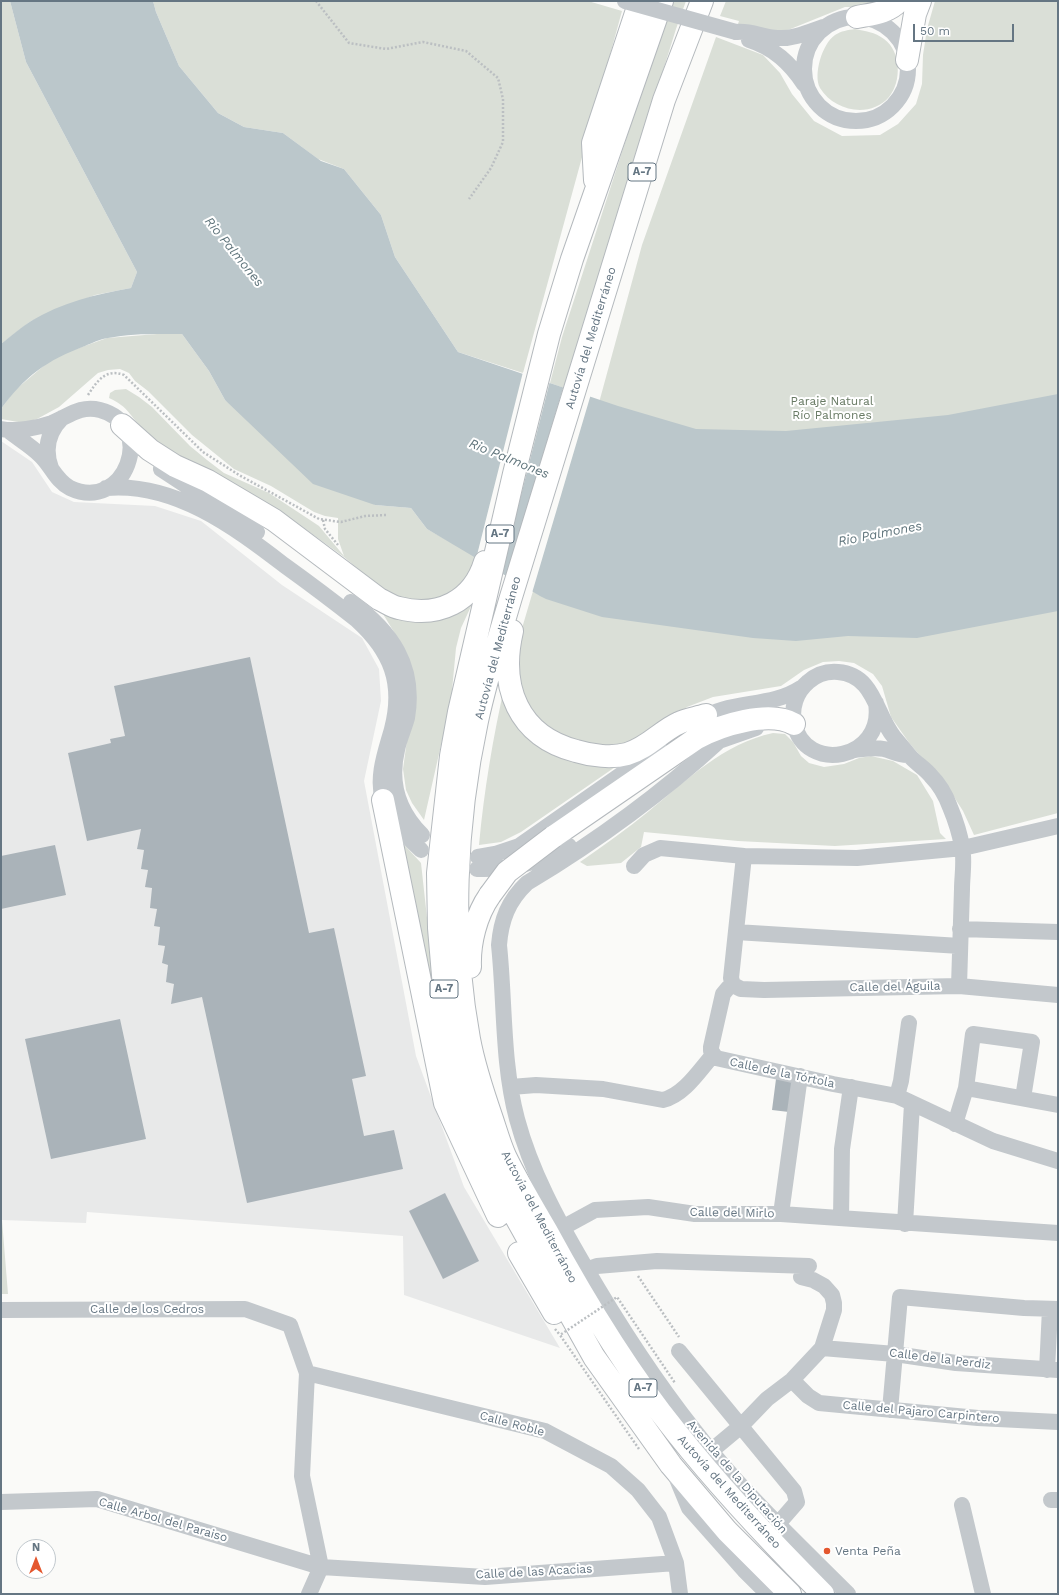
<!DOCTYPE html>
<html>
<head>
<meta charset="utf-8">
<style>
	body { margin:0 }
	#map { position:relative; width:1059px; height:1595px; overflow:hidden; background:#fafaf8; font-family:"Work Sans",sans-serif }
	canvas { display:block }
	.frame { position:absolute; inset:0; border:2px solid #657683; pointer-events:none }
	.north { position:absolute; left:16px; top:1539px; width:40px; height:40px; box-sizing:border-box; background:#fff; border:1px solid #c1c8cd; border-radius:50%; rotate:0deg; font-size:11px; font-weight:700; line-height:16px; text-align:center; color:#657683 }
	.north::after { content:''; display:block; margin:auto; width:14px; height:18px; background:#e4572e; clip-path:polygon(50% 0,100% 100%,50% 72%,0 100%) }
	.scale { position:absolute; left:913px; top:24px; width:101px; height:18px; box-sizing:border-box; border:2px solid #657683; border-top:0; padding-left:5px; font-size:12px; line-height:14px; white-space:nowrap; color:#657683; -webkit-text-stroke:3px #fff; paint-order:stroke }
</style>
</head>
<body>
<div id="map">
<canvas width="1059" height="1595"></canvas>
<div class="frame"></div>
<div class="north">N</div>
<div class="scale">50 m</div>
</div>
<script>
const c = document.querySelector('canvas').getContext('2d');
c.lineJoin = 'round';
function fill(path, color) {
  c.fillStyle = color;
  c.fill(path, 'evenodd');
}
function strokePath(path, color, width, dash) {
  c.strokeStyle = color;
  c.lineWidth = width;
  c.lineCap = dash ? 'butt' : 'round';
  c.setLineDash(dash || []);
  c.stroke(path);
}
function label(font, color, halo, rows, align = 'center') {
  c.font = font + ' "Work Sans",sans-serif';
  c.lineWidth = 4;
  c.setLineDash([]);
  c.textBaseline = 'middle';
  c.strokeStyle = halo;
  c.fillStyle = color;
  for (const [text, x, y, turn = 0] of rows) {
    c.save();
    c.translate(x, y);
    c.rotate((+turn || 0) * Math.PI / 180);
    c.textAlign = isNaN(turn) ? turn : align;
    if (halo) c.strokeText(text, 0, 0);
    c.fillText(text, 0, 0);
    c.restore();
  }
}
fill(new Path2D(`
	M1 441 32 462 52 492 74 502 155 506 201 521 282 585 362 638 379 669 381 701 364 781 416 1056 464 1187 560 1348 404 1295 403 1236 87 1212 86 1223 2 1220Z`), '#e8e9e9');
fill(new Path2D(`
	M1 1H10L26 62 137 272 131 288 95 295 31 321 1 344Z
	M153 1H588L622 11 523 373 458 352 395 257 381 215 344 169 318 159 283 133 244 127 218 113 179 66 156 12Z
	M671 1H686L676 29 564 388 550 383 562 337Z
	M726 1H888L866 7H845L788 30 765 31 738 24 739 21 720 16Z
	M935 1H1058V813L974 835 963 811 947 786 910 744 891 717 882 686 873 674 854 663 839 661 823 662 804 670 781 686 713 697 687 707 652 734 627 746 603 748 576 744 530 715 515 674 520 635 533 591 539 595 600 399 642 245 716 37 763 55 780 73 792 94 814 121 842 136 880 135 898 124 916 104 922 84 923 55 927 29Z
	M855 29C865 31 875 32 884 39 901 51 902 81 889 97 870 119 834 111 820 88 813 75 822 44 835 35 841 31 848 30 855 29Z
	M157 334H182L209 371 225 400 375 505 411 508 427 529 477 557 468 583 428 607 385 592 344 557 287 516 172 454C161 446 151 439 143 429 128 414 130 408 109 398L110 393 115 390 126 389 139 397 152 407 190 446 207 460 224 473 269 493 307 518 319 526 344 556 338 539V518L325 516 314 512 271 486 234 469 192 435 148 391 135 381 129 373 120 369 108 370 98 373 59 407 37 419 24 423 1 419V409L14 391 47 363 65 353 107 338Z
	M473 602 461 628 456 648 451 701 424 820 412 803 406 790 403 769 407 740 403 650 394 632 383 614 407 621H432Z
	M505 684C512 696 541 746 549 751 571 766 596 764 621 763L521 832 501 842 479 845C484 791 493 737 505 684Z
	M773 733 785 734 793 742 801 756 809 763 824 767 844 764 859 758 871 756 893 761 917 775 933 801 940 833 946 839 835 846 738 841 644 832 641 847 621 863 587 866 580 862C604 845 627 829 649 811 688 779 723 744 773 733Z
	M399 839 421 863 437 1009Z
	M1 1220H2L8 1294H1Z`), '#dadfd7');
fill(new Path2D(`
	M10 1H153L156 12 179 66 218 113 244 127 283 133 321 161 344 169 381 215 395 257 458 352 618 406 696 429 786 431 948 415 1058 394V611L917 638 848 636 796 641 753 638 602 617 546 599 540 596 427 529 411 508 375 505 313 484 225 400 209 371 182 334C158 334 132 333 108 338 100 339 92 343 85 346 47 360 24 377 1 409V344C11 336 20 328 31 321 61 303 96 294 131 288L137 272 26 62Z`), '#bbc7cb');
fill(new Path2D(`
	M523 372 550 381 501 574 476 559Z
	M564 385 591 394 532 593 506 577Z`), '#fafaf8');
fill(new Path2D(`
	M250 657 309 933 334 928 366 1076 352 1079 364 1136 394 1130 403 1169 247 1203 202 997 171 1004 174 984 166 982 168 965 162 963 165 946 158 945 160 927 154 926 157 909 150 908 152 888 145 887 148 870 141 869 144 850 137 849 141 829 87 841 68 753 111 743 110 739 125 736 114 686Z
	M55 845 66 895 1 909V856Z
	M120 1019 146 1139 51 1159 25 1039Z
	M776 1079 794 1081 789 1112 772 1110Z
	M445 1193 479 1261 443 1279 409 1211Z`), '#aab3b9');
const highway = new Path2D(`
	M662 1 572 259 549 334 514 474 459 712 451 756 438 873 439 928 444 987 453 1045 466 1098 483 1148 504 1196 594 1357 671 1465 727 1531 790 1594
	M702 1 664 100 511 597C499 638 486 679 477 721 455 823 450 936 469 1039 474 1066 483 1093 492 1119 496 1131 500 1145 505 1156 517 1181 532 1206 546 1230 584 1300 626 1370 676 1432 721 1489 772 1543 823 1594
	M857 17C872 14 888 13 899 1
	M907 60 915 14 920 1
	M595 180 593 143 640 1
	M122 425 150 450 175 466 208 481 274 520 379 599C386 602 392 607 399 608 438 618 473 602 485 562
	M512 631C499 687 518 736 576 751 592 756 612 758 627 754 648 748 661 731 679 723 687 719 697 718 706 715
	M383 800 445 1103 498 1216
	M553 837 697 738C721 725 769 710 794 724
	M470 967C469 943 476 915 490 895
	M519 1253 554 1313`);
strokePath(highway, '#b4b9bd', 24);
strokePath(new Path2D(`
	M316 1 349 43 386 49 423 42 466 51 498 78 503 99V142L491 168 469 199
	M88 395C97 381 106 368 124 375L203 452 239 475 319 519 341 522 365 516 386 515
	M323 520 325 529 338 545
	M638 1276 679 1337
	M555 1329 560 1335`), '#bbbfc2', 2.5, [2, 2]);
strokePath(new Path2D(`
	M804 69a52 52 0 1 1 104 0a52 52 0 1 1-104 0Z
	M736 32C751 30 763 38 778 38 793 39 809 32 823 27
	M749 40C774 48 790 63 804 84
	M1 429C16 432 37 428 52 423 69 416 80 405 100 410 158 425 125 514 70 488 56 481 51 465 40 455 31 446 19 439 9 431
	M51 468C44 449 48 432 62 418
	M161 469 257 532
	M106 488C174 482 233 526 284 565 309 583 333 601 357 620 391 651 404 683 392 729 386 751 376 776 383 800 389 819 407 837 421 850
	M351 602C391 631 416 666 407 718 404 729 399 739 397 750 389 783 398 811 422 835
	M876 703C885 760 805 775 794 723 791 708 796 692 808 682 816 675 827 671 838 672 875 675 875 714 894 737 899 743 904 749 909 755 915 763 925 768 931 776 939 784 946 796 950 807 955 819 960 834 962 847 965 860 962 876 962 889 961 921 960 953 959 986
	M698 721C729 699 769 709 801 688
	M719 741C660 795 595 842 527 883 508 901 501 920 499 945 505 1002 502 1063 517 1119 531 1171 557 1219 584 1265 617 1322 653 1378 694 1430 740 1490 795 1541 848 1594
	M711 747 719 741 756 728
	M855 750C864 749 874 747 884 749 892 751 900 756 909 755
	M744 856 857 858 963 848 1058 826
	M478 857 495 854 519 846 659 748
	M634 866 644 855 660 848 744 856 731 978 733 985 728 988 723 994 711 1047V1051L716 1058 833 1084 897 1096 993 1141 1058 1161
	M477 869C512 870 538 863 569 846
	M960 929 1058 932
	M736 932 960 946
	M733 985 741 989 764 990 959 986 1058 995
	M511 1087 536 1085 603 1089 663 1100C684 1095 699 1071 713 1055
	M966 1088 973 1034 1032 1042 1023 1098
	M897 1096 901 1081 909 1023
	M955 1124 966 1088 1058 1105
	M781 1214 800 1076
	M841 1218 842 1149 851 1087
	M905 1224 912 1104
	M562 1228 595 1210 648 1207 695 1214H781L1058 1233
	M586 1270 597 1266 657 1261 809 1266
	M1 1310 245 1309 290 1325 307 1373 302 1476 321 1567
	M822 1348 895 1354 956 1363 1058 1370
	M679 1351 794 1491 797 1502 777 1525
	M1047 1370 1050 1309
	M307 1373 545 1431 611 1466 638 1490 659 1517 676 1563 680 1594
	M792 1380 808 1396 819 1403 978 1418 1058 1422
	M890 1410 900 1297 1024 1308 1058 1309
	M711 1451 741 1426 767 1399 792 1380 822 1348 834 1310V1303L832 1295 824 1286 813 1280 801 1277
	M677 1479 689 1508 744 1570 768 1594
	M1051 1500H1058
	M1 1502 97 1499 321 1567 485 1577 676 1563
	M962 1505 983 1594
	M309 1594 321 1567`), '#c3c8cc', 16);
strokePath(highway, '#fff', 22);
const highwayBridge = new Path2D(`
	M490 895 507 872 553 837`);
strokePath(highwayBridge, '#b4b9bd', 24, []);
strokePath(new Path2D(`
	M639 1449 560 1335 617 1297 675 1383`), '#bbbfc2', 2.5, [2, 2]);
strokePath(new Path2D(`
	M625 1 736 32`), '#c3c8cc', 16);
strokePath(highwayBridge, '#fff', 22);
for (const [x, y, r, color] of [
	[827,1551,4,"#e4572e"]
]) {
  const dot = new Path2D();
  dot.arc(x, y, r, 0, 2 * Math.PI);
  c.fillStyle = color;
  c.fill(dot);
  strokePath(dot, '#fff', 1.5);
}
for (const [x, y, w] of [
	[642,172,28],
	[500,534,28],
	[444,989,28],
	[643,1388,28]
]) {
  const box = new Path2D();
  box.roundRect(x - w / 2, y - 9, w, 18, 3);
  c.fillStyle = '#fff';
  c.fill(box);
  strokePath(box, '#657683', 1);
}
label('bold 11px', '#657683', null, [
	["A-7",642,172],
	["A-7",500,534],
	["A-7",444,989],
	["A-7",643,1388]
]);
label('12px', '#657683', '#fff', [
	["Autovía del Mediterráneo",591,338,-73],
	["Autovía del Mediterráneo",498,648,-75],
	["Calle del Águila",895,987,-1],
	["Calle de la Tórtola",782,1073,12],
	["Calle del Mirlo",732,1213,1],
	["Autovía del Mediterráneo",539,1217,62],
	["Calle de los Cedros",147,1309],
	["Calle de la Perdiz",940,1359,7],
	["Calle del Pajaro Carpintero",921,1412,5],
	["Calle Roble",512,1424,15],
	["Avenida de la Diputación",737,1477,49],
	["Autovía del Mediterráneo",729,1492,48],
	["Calle Arbol del Paraiso",163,1520,16],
	["Calle de las Acacias",534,1572,-3]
]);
label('12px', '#687a64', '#fff', [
	["Paraje Natural",832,401],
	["Río Palmones",832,415]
]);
label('12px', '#657683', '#fff', [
	["Venta Peña",835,1551]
], 'left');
label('italic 13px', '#60757c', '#fff', [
	["Rio Palmones",234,252,51],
	["Rio Palmones",509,459,22],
	["Rio Palmones",880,534,-11]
]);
</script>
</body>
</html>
